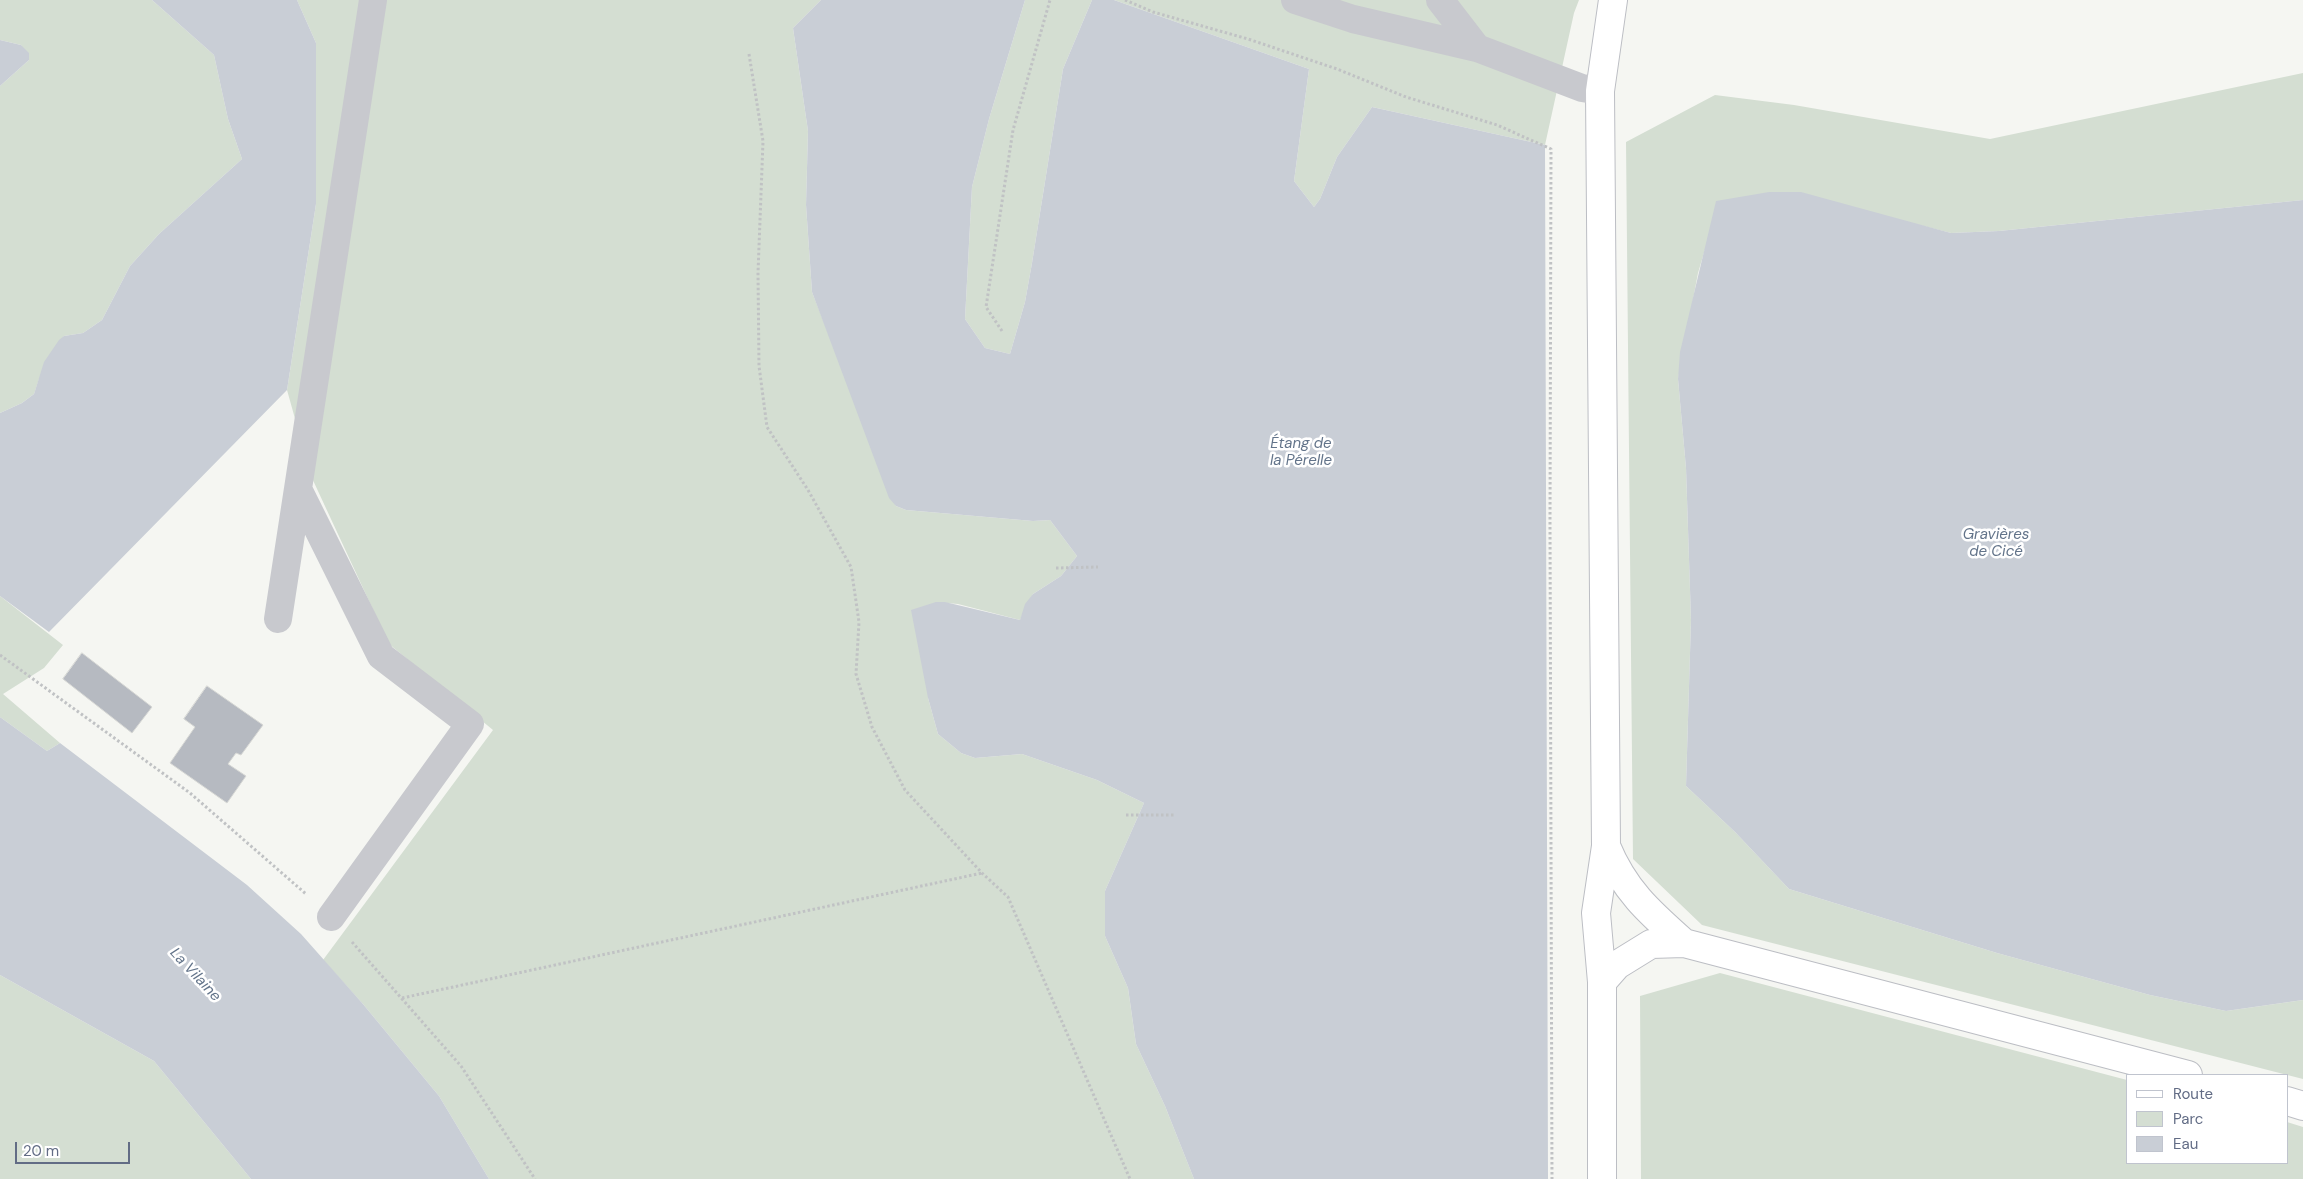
<!DOCTYPE html>
<html>
<head>
<meta charset="utf-8">
<style>
	body { margin:0 }
	#map { position:relative; width:2303px; height:1179px; overflow:hidden; background:#f5f6f2; font-family:"DM Sans",sans-serif }
	canvas { display:block }
	.legend { position:absolute; left:2126px; top:1074px; width:162px; height:90px; box-sizing:border-box; background:#fff; border:1px solid #c0c4ce; margin:0; padding:6px 9px; list-style:none; font-size:15px; color:#626c85 }
	.legend li { display:flex; align-items:center; gap:10px; height:25px }
	.legend b { width:25px; border:1px solid #c0c4ce }
	.scale { position:absolute; left:15px; top:1142px; width:115px; height:22px; box-sizing:border-box; border:2px solid #626c85; border-top:0; padding-left:6px; font-size:15px; line-height:18px; white-space:nowrap; color:#626c85; -webkit-text-stroke:4px #fff; paint-order:stroke }
</style>
</head>
<body>
<div id="map">
<canvas width="2303" height="1179"></canvas>
<ul class="legend">
<li><b style="height:6px;background:#fff"></b>Route</li>
<li><b style="height:14px;background:#d4ded2"></b>Parc</li>
<li><b style="height:14px;background:#c9ced6"></b>Eau</li>
</ul>
<div class="scale">20 m</div>
</div>
<script>
const c = document.querySelector('canvas').getContext('2d');
c.lineJoin = 'round';
function fill(path, color) {
  c.fillStyle = color;
  c.fill(path, 'evenodd');
}
function strokePath(path, color, width, dash) {
  c.strokeStyle = color;
  c.lineWidth = width;
  c.lineCap = dash ? 'butt' : 'round';
  c.setLineDash(dash || []);
  c.stroke(path);
}
function label(font, color, halo, rows, align = 'center') {
  c.font = font + ' "DM Sans",sans-serif';
  c.lineWidth = 5;
  c.setLineDash([]);
  c.textBaseline = 'middle';
  c.strokeStyle = halo;
  c.fillStyle = color;
  for (const [text, x, y, turn = 0] of rows) {
    c.save();
    c.translate(x, y);
    c.rotate((+turn || 0) * Math.PI / 180);
    c.textAlign = isNaN(turn) ? turn : align;
    if (halo) c.strokeText(text, 0, 0);
    c.fillText(text, 0, 0);
    c.restore();
  }
}
fill(new Path2D(`
	M0 0H152L214 55 228 119 242 159 159 234 130 266 102 320 83 333 64 336 39 379 34 394 22 403 0 413V86L29 60 21 45 0 40Z
	M297 0H821L793 28 808 131 806 205 812 292 896 506 906 510 1033 521 1050 520 1077 556 1061 576 1033 594 1020 620 958 604 936 602 928 698 938 734 961 753 975 758 1022 754 1097 780 1144 803 1105 891V936L1128 988 1136 1044 1165 1106 1194 1179H489L439 1096 363 1004 323 960 493 730 389 644 311 476 287 390 316 204V43Z
	M1025 0H1092L1063 69 1032 263 1025 302 1010 354 985 348 965 319 972 187 989 119Z
	M1114 0H1579L1574 13 1545 145 1372 107 1337 157 1320 199 1314 207 1294 181 1309 69Z
	M2303 73V200L1999 231 1951 233 1884 216 1706 246 1698 273 1678 379 1686 468 1691 620 1686 786 1735 832 1789 889 1997 953 2150 995 2226 1011 2303 1000V1079L1702 925 1633 859 1626 142 1715 95 1794 105 1990 139Z
	M0 596 63 645 44 668 3 694 60 743 47 751 0 717Z
	M1720 973 2127 1080V1163H2287V1122L2303 1127V1179H1641L1640 996Z
	M0 975 154 1061 251 1179H0Z`), '#d4ded2');
fill(new Path2D(`
	M152 0H297L316 43V204L287 390 49 632 0 596V413L22 403 34 394 44 362 59 340 64 336 83 333 102 320 130 266 159 234 242 159 228 119 214 55Z
	M821 0H1025L989 119 972 187 965 319 985 348 1010 354 1025 302 1032 263 1063 69 1092 0H1114L1309 69 1294 181 1314 207 1320 199 1337 157 1372 107 1545 145 1548 1179H1194L1165 1106 1136 1044 1128 988 1105 936V891L1144 803 1097 780 1022 754 975 758 961 753 938 734 928 698 911 610 936 602H945L1020 620 1025 604 1033 594 1061 576 1077 556 1050 520 1033 521 906 510 896 506 889 498 812 292 806 205 808 131 793 28Z
	M0 40 21 45 29 53V60L0 86Z
	M1769 192H1801L1951 233 1999 231 2303 200V1000L2226 1011 2150 995 1997 953 1789 889 1735 832 1686 786 1691 620 1686 468 1678 379 1680 352 1716 201Z
	M0 717 47 751 60 743 247 885 301 934 363 1004 439 1096 489 1179H251L154 1061 0 975Z`), '#c9ced6');
const building = new Path2D(`
	M82 653 152 707 132 733 63 679Z
	M207 686 263 725 241 755 236 753 228 764 246 776 227 803 170 763 195 727 184 719Z`);
fill(building, '#b6bac1');
strokePath(building, '#d6d7d4', 1);
const secondary = new Path2D(`
	M1606 846C1624 890 1649 912 1684 943
	M1602 982 1617 965 1651 944 1684 943 2188 1075
	M2287 1101 2303 1106
	M1602 1179V982L1596 913 1606 846 1600 91 1613 0`);
strokePath(secondary, '#bcbec4', 30);
strokePath(new Path2D(`
	M1125 0 1153 12 1248 39 1337 69 1406 97 1497 125 1551 149 1550 522 1552 1179
	M749 54 763 141 758 273 759 366 767 427 808 490 851 567 859 622 856 674 872 727 905 790 982 873 1008 897 1130 1179
	M1002 331 986 307 1013 130 1050 0
	M1056 568 1098 567
	M0 655 190 793 306 894
	M1126 815H1175
	M352 942 461 1066 535 1179
	M402 998 982 873`), '#c0c2c4', 3, [2.5, 2.5]);
strokePath(new Path2D(`
	M1295 0 1353 19 1477 48 1582 88 1600 91
	M1440 0 1477 48
	M298 489 381 656 470 724 331 917
	M278 619 373 0`), '#c8c9ce', 28);
strokePath(secondary, '#fff', 28);
label('italic 15px', '#63748a', '#fff', [
	["Étang de",1301,444],
	["la Pérelle",1301,461],
	["Gravières",1996,535],
	["de Cicé",1996,552],
	["La Vilaine",195,975,47]
]);
</script>
</body>
</html>
